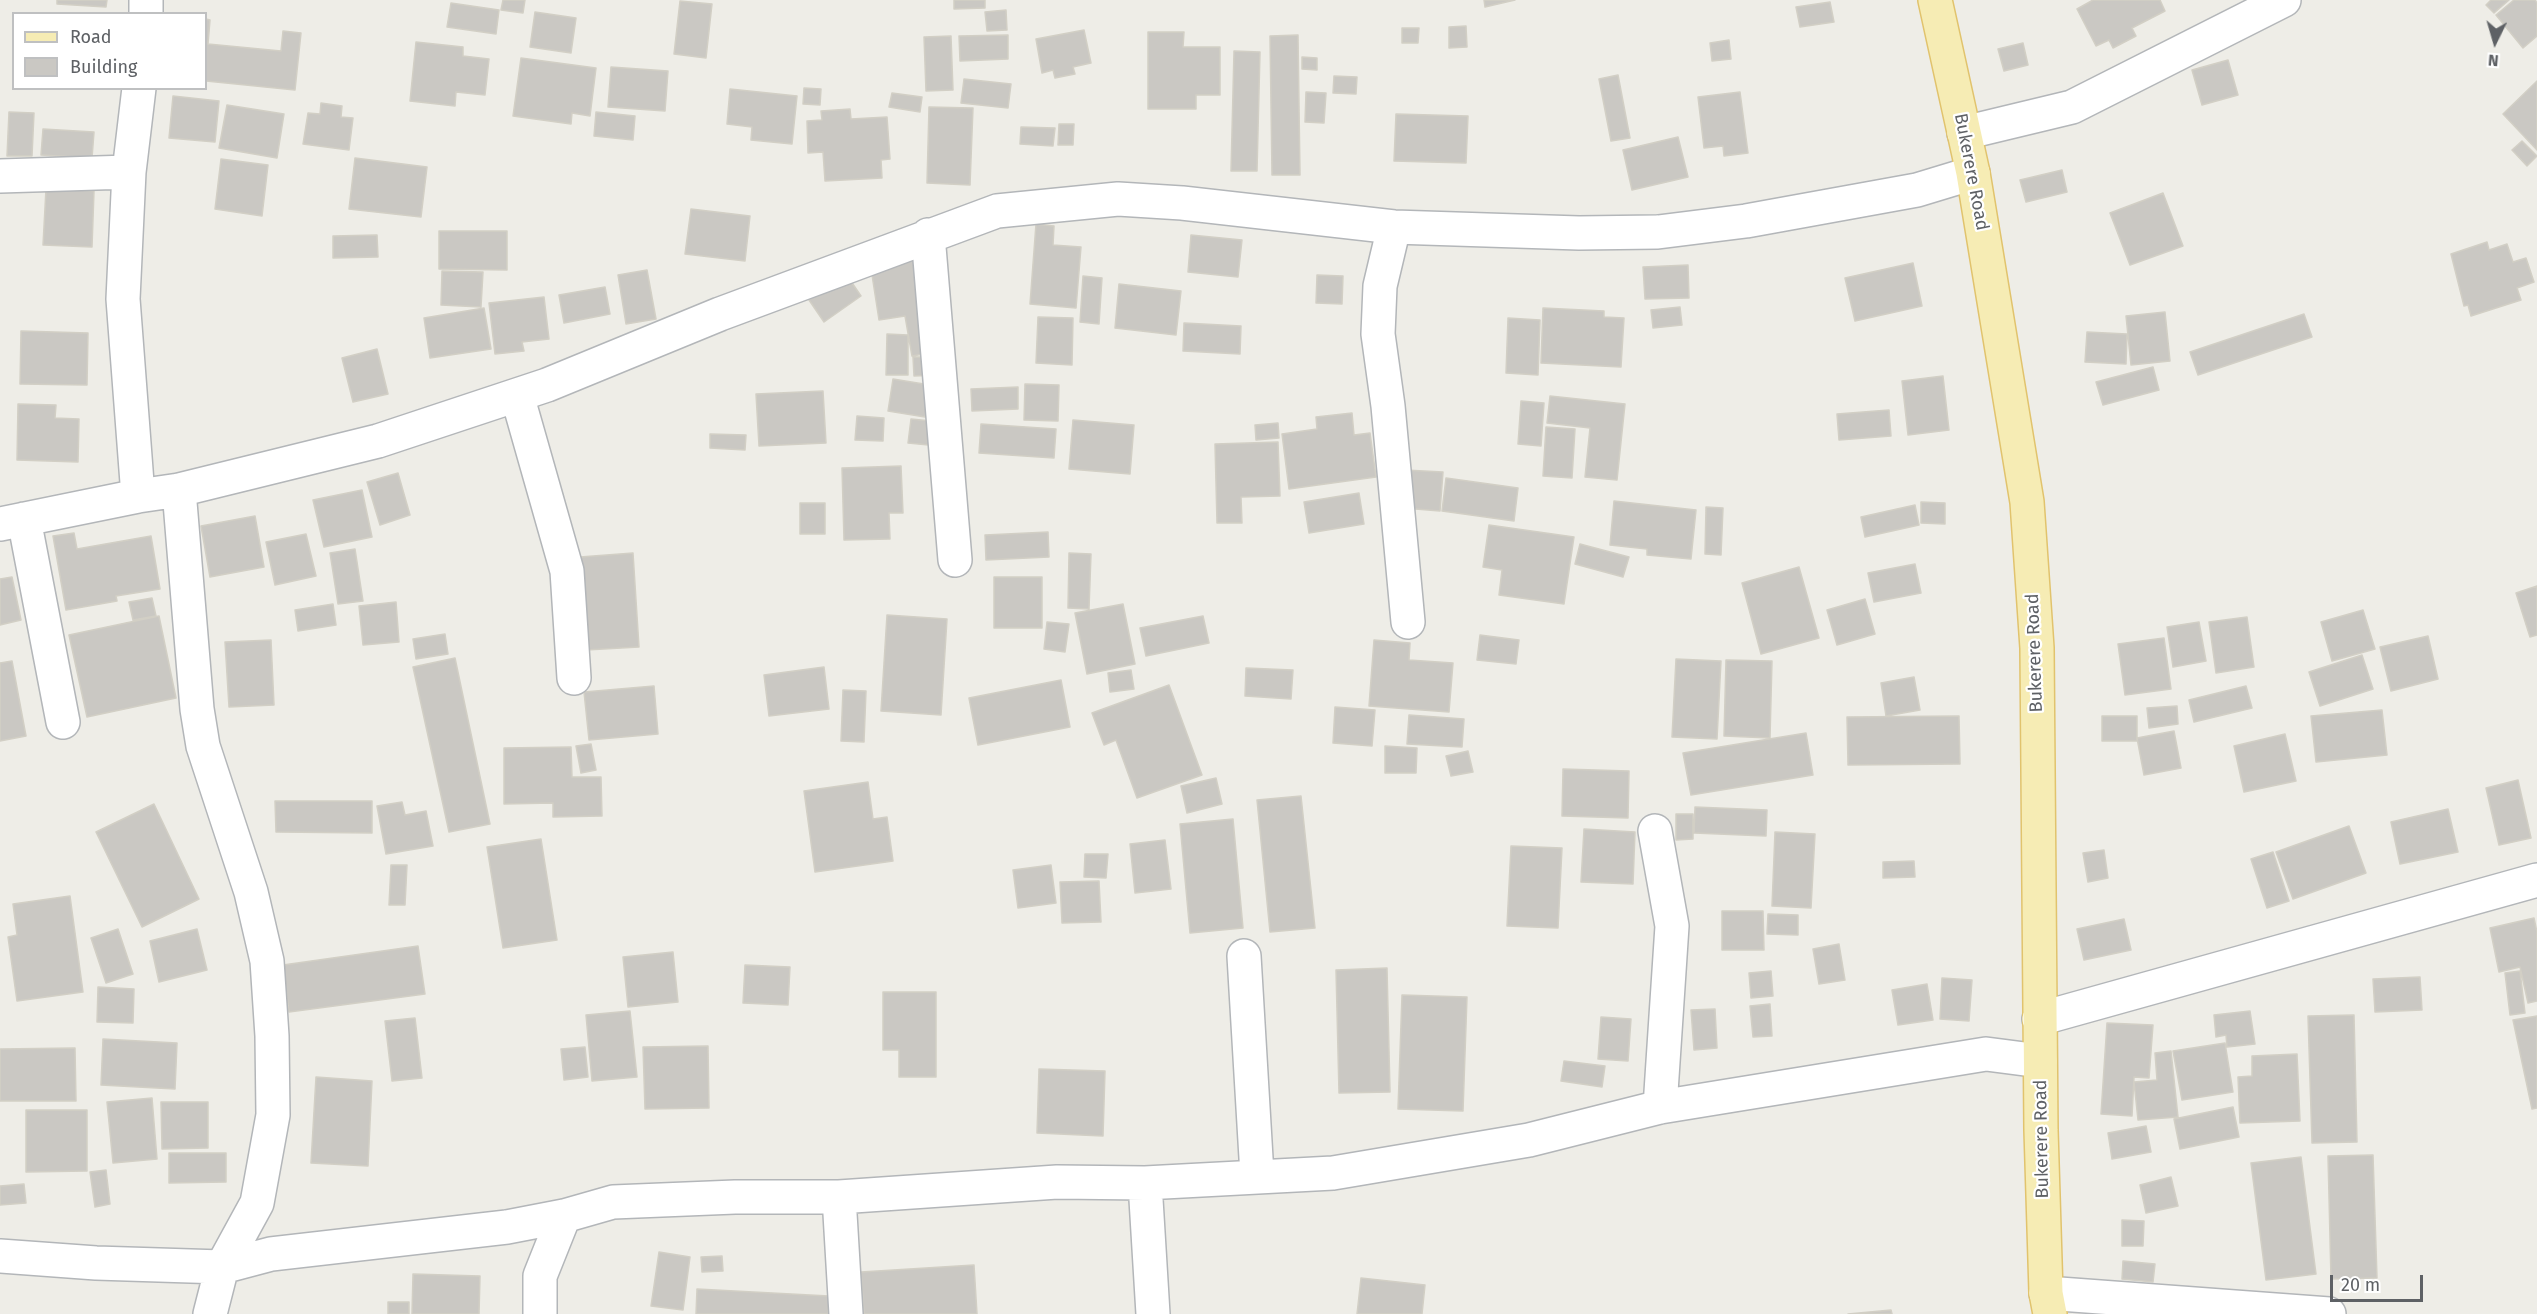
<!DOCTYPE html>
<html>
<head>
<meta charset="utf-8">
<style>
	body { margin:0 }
	#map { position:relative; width:2537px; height:1314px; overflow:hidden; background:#eeede7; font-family:"Fira Sans",sans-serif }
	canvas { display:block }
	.legend { position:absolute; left:12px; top:12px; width:195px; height:78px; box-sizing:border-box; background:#fff; border:2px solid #bfc0c1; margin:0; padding:8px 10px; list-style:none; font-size:18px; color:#5e6165 }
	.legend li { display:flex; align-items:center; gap:12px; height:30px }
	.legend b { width:30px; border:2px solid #bfc0c1 }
	.north { position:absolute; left:2465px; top:12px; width:60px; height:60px; -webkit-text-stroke:4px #fff; paint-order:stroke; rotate:185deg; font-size:16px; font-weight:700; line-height:24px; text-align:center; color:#5e6165 }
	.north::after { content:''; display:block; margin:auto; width:21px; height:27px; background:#5e6165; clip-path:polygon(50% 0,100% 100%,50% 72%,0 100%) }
	.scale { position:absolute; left:2330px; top:1275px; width:93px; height:27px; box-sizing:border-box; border:3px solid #5e6165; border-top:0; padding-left:8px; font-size:18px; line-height:21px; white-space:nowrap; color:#5e6165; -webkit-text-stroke:4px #fff; paint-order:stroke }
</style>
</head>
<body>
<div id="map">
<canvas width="2537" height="1314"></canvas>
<ul class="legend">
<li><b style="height:8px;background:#f6ecb4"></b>Road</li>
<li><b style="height:16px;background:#cac8c3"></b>Building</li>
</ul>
<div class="north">N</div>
<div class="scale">20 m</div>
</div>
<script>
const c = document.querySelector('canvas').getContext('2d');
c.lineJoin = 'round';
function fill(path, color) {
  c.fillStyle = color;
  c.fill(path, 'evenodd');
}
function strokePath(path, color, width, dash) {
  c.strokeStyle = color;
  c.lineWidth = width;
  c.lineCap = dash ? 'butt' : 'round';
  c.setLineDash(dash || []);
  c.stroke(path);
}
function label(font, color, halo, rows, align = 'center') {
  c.font = font + ' "Fira Sans",sans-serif';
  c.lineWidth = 4.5;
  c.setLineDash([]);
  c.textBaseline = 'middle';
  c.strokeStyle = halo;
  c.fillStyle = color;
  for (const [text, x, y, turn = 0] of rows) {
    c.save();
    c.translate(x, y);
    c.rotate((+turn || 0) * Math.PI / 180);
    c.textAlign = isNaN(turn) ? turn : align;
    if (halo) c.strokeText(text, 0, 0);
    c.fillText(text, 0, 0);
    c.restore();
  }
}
const building = new Path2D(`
	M57 0H107L106 7 57 4Z
	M503 0H525L523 13 501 10Z
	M954 0H985V8L954 9Z
	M1484 0H1515L1485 7Z
	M2093 0H2160L2165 11 2132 28 2136 36 2113 48 2109 40 2096 46 2077 9Z
	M2491 0H2509L2494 13 2486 5Z
	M2514 0H2535L2537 3V36L2523 48 2496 15Z
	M680 1 712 4 706 58 674 54Z
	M1830 2 1834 22 1800 27 1796 7Z
	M451 3 499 10 496 34 447 27Z
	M1006 10 1007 30 987 31 985 12Z
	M535 12 576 18 571 53 530 47Z
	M206 19 210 20 208 44 281 51 283 31 301 33 295 90 206 81Z
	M1466 26 1467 47 1449 48V27Z
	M1402 28H1419L1418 43H1402Z
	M1084 30 1091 63 1073 67 1075 74 1055 78 1053 70 1042 73 1036 39Z
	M1148 32H1184L1183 47H1220V95H1196V109H1148Z
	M1008 35V59L960 61 959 36Z
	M1298 35 1300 175H1272L1270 36Z
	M951 36 953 90 926 91 924 37Z
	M1729 40 1731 59 1712 61 1710 43Z
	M416 42 463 47V56L489 59 485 95 456 92 455 106 410 101Z
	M2023 43 2028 65 2004 71 1998 49Z
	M1234 51 1260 52 1257 171H1231Z
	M1302 57 1317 58V70L1302 69Z
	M521 58 596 68 590 116 572 113 571 124 513 116Z
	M2228 60 2238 95 2202 105 2192 70Z
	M611 67 668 71 665 111 608 107Z
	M1618 75 1630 138 1611 141 1599 79Z
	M1334 76 1357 77 1356 94 1333 93Z
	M964 79 1011 84 1008 108 961 103Z
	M2537 81V150L2503 114Z
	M804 88 821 89 820 105 803 104Z
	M730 89 797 96 792 144 751 140 752 127 727 124Z
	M1306 92 1326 93 1324 123 1305 122Z
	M1740 92 1748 153 1724 156 1723 146 1704 148 1698 97Z
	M892 93 922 97 920 112 889 107Z
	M173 96 219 101 215 142 169 138Z
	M321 103 342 106 341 117 353 118 349 150 303 144 308 113 320 114Z
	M227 105 284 114 277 158 219 148Z
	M929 107 973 108 970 185 927 183Z
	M850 109 851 119 887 117 890 159 881 160 882 178 825 181 823 152 808 153 807 121 822 120 821 111Z
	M9 112 34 113 32 156H7Z
	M596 112 635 116 633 140 594 136Z
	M1396 114 1468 116 1466 163 1394 161Z
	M1059 124H1074L1073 145H1058Z
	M1021 127 1055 128 1053 146 1020 144Z
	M43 129 94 132 92 158 41 155Z
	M1678 137 1688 177 1632 190 1623 150Z
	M2522 141 2537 156 2527 166 2512 150Z
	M355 158 427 167 421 217 349 209Z
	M221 159 268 165 262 216 215 209Z
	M2062 170 2067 192 2026 202 2020 180Z
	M46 189 94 191 92 247 43 245Z
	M2163 193 2183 246 2130 265 2110 213Z
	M691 209 750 216 745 261 685 254Z
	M1036 224 1054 226 1053 245 1081 247 1076 308 1030 304Z
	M439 231H507V270L439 269Z
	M377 235 378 257 333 258V236Z
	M1191 235 1242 240 1238 277 1188 272Z
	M2487 242 2489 250 2507 244 2513 262 2526 258 2534 282 2517 288 2521 300 2471 316 2468 305 2464 306 2451 254Z
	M915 255 930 353 912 356 905 316 879 320 870 262Z
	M1913 263 1922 306 1855 321 1845 278Z
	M1688 265 1689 298 1645 299 1643 267Z
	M647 270 656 319 626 324 618 275Z
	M442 271 483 272 481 307 441 305Z
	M846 274 861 296 824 322 809 300Z
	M1317 275 1343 276 1342 304 1316 303Z
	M1083 276 1102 278 1099 324 1080 322Z
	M1119 284 1181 291 1176 335 1115 328Z
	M605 287 610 314 564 323 559 295Z
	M544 297 549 339 522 342 524 351 495 354 489 303Z
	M1680 307 1682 325 1653 328 1651 310Z
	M484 308 491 349 430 358 424 318Z
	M1543 308 1604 311V317L1624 318 1621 367 1541 363Z
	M2165 312 2170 361 2131 365 2126 316Z
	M2304 314 2312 337 2198 375 2190 352Z
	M1038 317 1073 318 1072 365 1036 363Z
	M1508 318 1540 320 1538 375 1506 373Z
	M1184 323 1241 326 1240 354 1183 351Z
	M21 331 88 333 87 385 20 384Z
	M2087 332 2127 334 2126 364 2085 362Z
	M887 334 908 335V375H886Z
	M377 349 388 394 353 402 342 358Z
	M913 357H937V375L914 376Z
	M2153 367 2159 390 2103 405 2096 382Z
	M1943 376 1949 430 1908 435 1902 381Z
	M893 379 930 385 925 417 888 411Z
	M1025 384 1059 385 1058 421 1024 420Z
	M1018 387V409L972 411 971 389Z
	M823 391 826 443 759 446 756 394Z
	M1550 396 1625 404 1617 480 1585 477 1590 428 1547 423Z
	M1521 401 1544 403 1541 446 1518 444Z
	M18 404 56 405 55 418 79 419 78 462 17 460Z
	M1889 410 1891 436 1839 440 1837 414Z
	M1352 413 1354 435 1370 433 1376 477 1289 489 1282 434 1317 429 1316 417Z
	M857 416 884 418 883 441 855 440Z
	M911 419 942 422 939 446 908 443Z
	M1073 420 1134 425 1130 474 1069 469Z
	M1278 423 1279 438 1256 440 1255 425Z
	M981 424 1056 429 1054 458 979 453Z
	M1546 427 1575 429 1572 478 1543 476Z
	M710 434 746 435 745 450 710 448Z
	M1278 442 1280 496 1241 497 1242 523H1217L1215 444Z
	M901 466 903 513H889L890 539 844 540 842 468Z
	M1405 470 1443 472 1440 511 1403 508Z
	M398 473 410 515 380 525 367 482Z
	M1446 478 1518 488 1514 521 1442 511Z
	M362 490 372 537 324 547 313 500Z
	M1359 493 1364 524 1309 533 1304 502Z
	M1614 501 1696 510 1691 559 1647 555V549L1610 545Z
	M1921 502 1945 503V524L1921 523Z
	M800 503H825V534H800Z
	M1915 505 1919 525 1865 537 1861 517Z
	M1706 507 1723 508 1721 555 1705 554Z
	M255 516 264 567 210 577 201 526Z
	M1489 525 1574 537 1564 604 1499 595 1502 570 1483 567Z
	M1048 532 1049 557 986 560 985 535Z
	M74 533 77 549 151 536 160 589 116 596 117 601 66 610 53 536Z
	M306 534 316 576 275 585 266 542Z
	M1580 544 1629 557 1623 577 1575 564Z
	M355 549 363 601 338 604 330 553Z
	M633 553 639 647 586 650 580 557Z
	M1069 553 1091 554 1089 609 1068 608Z
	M1915 564 1921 593 1874 602 1868 573Z
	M1799 567 1819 638 1761 654 1742 583Z
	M12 577 21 620 0 625V579Z
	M994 577H1042V628H994Z
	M2537 586V635L2530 637 2516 593Z
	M152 598 156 616 133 620 129 602Z
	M1865 599 1875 634 1837 645 1827 610Z
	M396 602 399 642 363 645 359 606Z
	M333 604 336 625 298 631 295 610Z
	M1123 604 1135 664 1087 674 1075 613Z
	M2363 610 2375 649 2332 661 2321 622Z
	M887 615 947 619 941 715 881 711Z
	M159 616 176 698 87 717 69 635Z
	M1203 616 1209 643 1146 656 1140 628Z
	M2247 617 2254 667 2216 673 2209 622Z
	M1047 622 1069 624 1065 652 1044 649Z
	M2199 622 2206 661 2173 667 2167 627Z
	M445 634 448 654 416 659 413 639Z
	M1480 635 1519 640 1516 664 1477 660Z
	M2428 636 2438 679 2391 691 2380 647Z
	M2164 638 2171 689 2125 695 2118 644Z
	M271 640 274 705 229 707 225 642Z
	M1374 640 1410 643 1409 660 1453 663 1449 712 1369 706Z
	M2362 655 2373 689 2320 706 2309 672Z
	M455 658 490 824 449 832 413 667Z
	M1676 659 1721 661 1717 739 1672 737Z
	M1726 660 1772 661 1770 738 1724 736Z
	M12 661 26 736 0 741V663Z
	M824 667 829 709 769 716 764 675Z
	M1246 668 1293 670 1291 699 1245 696Z
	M1131 670 1134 689 1110 692 1108 673Z
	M1914 677 1920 710 1886 716 1881 683Z
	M1061 680 1070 727 978 745 969 698Z
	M1169 685 1202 775 1137 798 1116 740 1104 745 1092 713Z
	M654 686 658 734 589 740 584 692Z
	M2246 686 2252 708 2194 722 2189 700Z
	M843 690 866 691 864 742 841 741Z
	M2177 706 2178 724 2149 728 2147 708Z
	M1335 707 1375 710 1372 746 1333 743Z
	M2382 710 2387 755 2316 762 2311 716Z
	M1409 715 1464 719 1462 747 1407 744Z
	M1959 716 1960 764 1848 765 1847 717Z
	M2102 716H2137V741H2102Z
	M2174 731 2181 768 2144 775 2137 738Z
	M1806 733 1813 775 1691 795 1683 753Z
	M2285 734 2296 781 2244 792 2234 746Z
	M591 744 596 770 581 773 576 746Z
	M1385 746 1417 748 1416 773H1385Z
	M571 747 572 777H601L602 816 553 817V803L504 804V748Z
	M1468 751 1473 772 1451 776 1446 756Z
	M1563 769 1629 771 1628 818 1562 816Z
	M1216 778 1222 804 1187 813 1181 786Z
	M2518 780 2531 838 2499 845 2486 788Z
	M868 782 873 819 887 817 893 861 815 872 804 791Z
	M1301 796 1315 928 1270 932 1257 800Z
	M275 801H372V833L276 832Z
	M402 802 405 815 426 811 433 846 386 854 377 806Z
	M154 804 199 899 142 927 96 832Z
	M1695 807 1767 810 1766 836 1694 833Z
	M2448 809 2458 852 2400 864 2391 822Z
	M1676 814H1693V839L1676 840Z
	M1233 819 1243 928 1190 933 1180 824Z
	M2349 826 2366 873 2293 899 2276 852Z
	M1584 829 1635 832 1633 884 1581 882Z
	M1775 832 1815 834 1811 908 1772 906Z
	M541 839 557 940 503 948 487 847Z
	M1165 840 1171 889 1135 893 1130 844Z
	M1511 846 1562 848 1558 928 1507 926Z
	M2104 850 2108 878 2088 882 2083 853Z
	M2273 852 2289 901 2267 908 2251 859Z
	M1085 854H1108L1106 878 1084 877Z
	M1914 861 1915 877 1883 878V862Z
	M391 865H407L405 905H389Z
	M1051 865 1056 903 1018 908 1013 870Z
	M1099 881 1101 922 1062 923 1060 882Z
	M70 896 83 992 17 1001 8 937 17 935 13 904Z
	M1722 911H1763L1764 950H1722Z
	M1768 914 1798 915V935L1767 934Z
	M2534 918 2537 932V1001L2528 1003 2520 967 2499 972 2490 928Z
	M2124 919 2131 950 2084 960 2077 929Z
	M118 929 133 974 106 983 91 938Z
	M197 929 207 970 159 982 150 941Z
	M1839 944 1845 980 1819 984 1813 949Z
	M418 946 425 994 289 1012 283 965Z
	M673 952 678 1002 628 1007 623 957Z
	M745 965 790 967 788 1005 743 1003Z
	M1387 968 1390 1092 1339 1093 1336 970Z
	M1771 971 1773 996 1751 998 1749 973Z
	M2520 971 2525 1013 2510 1015 2505 973Z
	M2420 977 2422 1010 2375 1012 2373 979Z
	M1942 978 1972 980 1969 1021 1940 1019Z
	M1927 984 1933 1020 1898 1025 1892 990Z
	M98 987 134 989 133 1023 97 1022Z
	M883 992H936V1077H899V1050H883Z
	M1402 995 1467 997 1463 1111 1398 1109Z
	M1770 1004 1772 1036 1753 1037 1750 1006Z
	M1715 1009 1717 1048 1694 1050 1691 1010Z
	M630 1011 637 1077 592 1081 586 1015Z
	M2250 1011 2255 1044 2227 1047 2226 1035 2216 1037 2214 1015Z
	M2354 1015 2357 1142 2312 1143 2308 1016Z
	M2537 1016V1108L2532 1109 2513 1020Z
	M1601 1017 1631 1019 1628 1061 1598 1059Z
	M415 1018 422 1078 392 1081 385 1021Z
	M2107 1023 2153 1025 2149 1078 2134 1077 2132 1116 2101 1114Z
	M103 1039 177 1043 175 1089 101 1085Z
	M2225 1043 2233 1092 2182 1100 2173 1051Z
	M708 1046 709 1108 645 1109 643 1047Z
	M585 1047 588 1077 564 1080 561 1049Z
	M75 1048 76 1101H0V1049Z
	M2171 1051 2178 1117 2138 1120 2134 1082 2157 1080 2155 1053Z
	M2297 1054 2300 1121 2240 1123 2238 1077 2252 1076V1056Z
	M1564 1061 1605 1066 1602 1087 1561 1081Z
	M1039 1069 1105 1071 1103 1136 1037 1133Z
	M316 1077 372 1081 368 1166 311 1163Z
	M152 1098 157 1159 113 1163 107 1102Z
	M161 1102H208V1148L162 1149Z
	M2233 1107 2239 1137 2180 1149 2174 1119Z
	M26 1110H87V1171L26 1172Z
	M2146 1126 2151 1152 2112 1159 2108 1133Z
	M169 1153H226V1182L169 1183Z
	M2373 1155 2377 1278 2331 1279 2328 1156Z
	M2301 1157 2316 1274 2266 1280 2251 1163Z
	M106 1170 110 1204 95 1207 90 1172Z
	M2171 1177 2178 1206 2146 1213 2140 1185Z
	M24 1184 26 1203 0 1205V1186Z
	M2122 1220 2144 1221 2143 1246H2122Z
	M659 1252 690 1257 683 1310 651 1306Z
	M722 1256 723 1271 702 1272 701 1257Z
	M2123 1261 2155 1264 2153 1282 2122 1279Z
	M974 1265 977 1314H864L861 1272Z
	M413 1274 480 1276 479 1314H412Z
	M1361 1278 1425 1285 1422 1314H1357Z
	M697 1289 829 1296 828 1314H696Z
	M388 1302H409V1314H388Z
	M1891 1310 1892 1314H1848Z`);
fill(building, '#cac8c3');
strokePath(building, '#d2cfc5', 1.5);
const minor = new Path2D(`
	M146 0V14
	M1964 133 2072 107 2284 0
	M0 176 129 172
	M1394 227 1380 286 1378 334 1388 406 1408 622
	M928 235 955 560
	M517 395 567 571 574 678
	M179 490 197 709 203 746 251 892 267 961 272 1036 273 1115 257 1203 222 1267 210 1314
	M138 496 123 299 129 172 139 88
	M24 519 63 722
	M0 524 138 496 179 490 378 441 547 385 720 314 997 211 1118 199 1182 203 1394 227 1579 233 1658 232 1746 221 1917 190 1973 173
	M1655 831 1672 926 1660 1107
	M1244 956 1257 1175
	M2039 1019 2537 880
	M1145 1183 1153 1314
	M839 1197 846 1314
	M0 1256 96 1263 222 1267 271 1254 507 1227 564 1216 613 1202 735 1197H839L1057 1182 1145 1183 1333 1173 1529 1140 1660 1107 1986 1054 2040 1061
	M2046 1293 2329 1314
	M540 1314V1276L564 1216`);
const major = new Path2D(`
	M1935 0 1973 173 2027 502 2037 648 2041 1130 2046 1293 2050 1314`);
strokePath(minor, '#b3b6b9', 36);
strokePath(major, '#e1c36d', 36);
strokePath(minor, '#fff', 33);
strokePath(major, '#f6ecb4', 33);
label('18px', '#5e6165', '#fff', [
	["Bukerere Road",1971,172,79],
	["Bukerere Road",2035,653,-92],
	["Bukerere Road",2042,1139,-91]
]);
</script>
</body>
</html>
